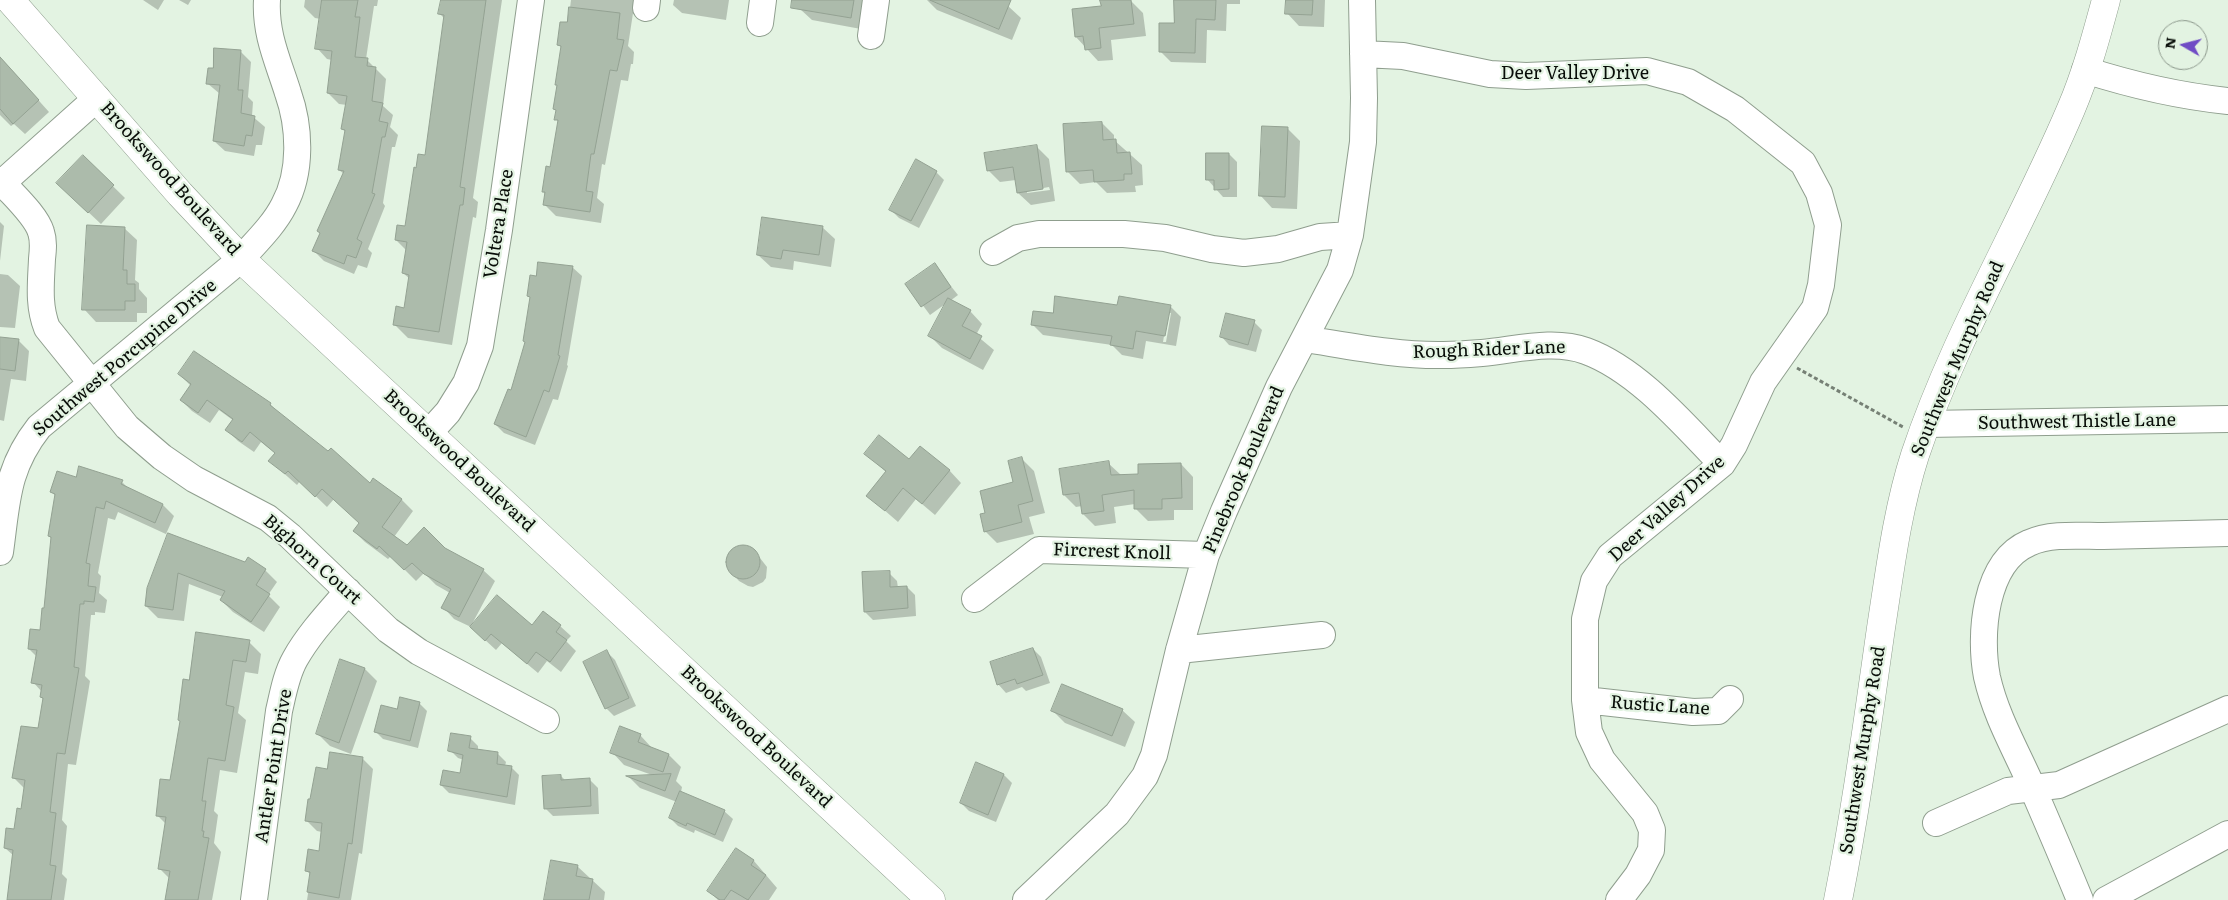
<!DOCTYPE html>
<html>
<head>
<meta charset="utf-8">
<style>
	body { margin:0 }
	#map { position:relative; width:2228px; height:900px; overflow:hidden; background:#e3f3e2; font-family:Literata,serif }
	canvas { display:block }
	.north { position:absolute; left:2158px; top:20px; width:50px; height:50px; box-sizing:border-box; background:#e3f3e2; border:1px solid #8b978b; border-radius:50%; rotate:278deg; font-size:14px; font-weight:700; line-height:20px; text-align:center; color:#080d08 }
	.north::after { content:''; display:block; margin:auto; width:18px; height:22px; background:#704cc5; clip-path:polygon(50% 0,100% 100%,50% 72%,0 100%) }
</style>
</head>
<body>
<div id="map">
<canvas width="2228" height="900"></canvas>
<div class="north">N</div>
</div>
<script>
const c = document.querySelector('canvas').getContext('2d');
c.lineJoin = 'round';
function fill(path, color) {
  c.fillStyle = color;
  c.fill(path, 'evenodd');
}
function strokePath(path, color, width, dash) {
  c.strokeStyle = color;
  c.lineWidth = width;
  c.lineCap = dash ? 'butt' : 'round';
  c.setLineDash(dash || []);
  c.stroke(path);
}
function label(font, color, halo, rows, align = 'center') {
  c.font = font + ' Literata,serif';
  c.lineWidth = 4.5;
  c.setLineDash([]);
  c.textBaseline = 'middle';
  c.strokeStyle = halo;
  c.fillStyle = color;
  for (const [text, x, y, turn = 0] of rows) {
    c.save();
    c.translate(x, y);
    c.rotate((+turn || 0) * Math.PI / 180);
    c.textAlign = isNaN(turn) ? turn : align;
    if (halo) c.strokeText(text, 0, 0);
    c.fillText(text, 0, 0);
    c.restore();
  }
}
fill(new Path2D(`
	M143 0H164L158 10Z
	M179 0H191L188 5Z
	M305 0H378L377 6H374L366 59 386 79 383 106 393 115 390 127 398 135 395 147H392L383 203 385 206 368 249 372 253 367 268 358 265 354 274 324 261 314 251 321 234 318 231 344 174 339 170 346 132 342 129 347 105 339 104 328 93 332 60 327 59 317 48 321 19 315 18 304 7Z
	M451 0H502L473 198 478 202 476 218 473 217 452 345 408 338 395 325 405 309 410 279 403 273 407 251 396 240 406 228 417 169 426 156 445 19 440 14Z
	M571 0H635L628 46 634 52 633 64H631L628 81 621 80 605 165 602 164 597 198 604 204 601 223 556 216 545 205 546 195 543 192 551 168 559 122 556 119 557 111 555 109 558 87 556 84 562 48 559 45 568 24Z
	M674 0H729L726 20 682 13 673 5Z
	M802 0H867L861 29 812 20 800 9Z
	M927 0H994L1008 6 1021 18 1012 40 937 10Z
	M1101 0 1131 1 1143 13 1146 36 1111 40 1113 60 1098 61 1076 37 1102 7Z
	M1175 0H1240V4H1227L1226 31 1207 30 1206 63 1171 62 1160 51 1175 24Z
	M1287 0H1325L1324 27 1299 26 1287 13Z
	M241 52 251 62 248 97 253 102 252 116 265 127 262 145H256L254 156 225 151 214 141 220 94 207 83 214 70Z
	M0 57 49 112 25 134 14 124 11 126 0 115Z
	M1102 123 1114 135V140L1142 165 1143 185 1135 186 1136 192 1107 193 1096 182 1080 184 1067 171Z
	M1263 128 1288 129 1300 141 1297 209 1272 208 1260 195Z
	M1036 146 1049 159 1055 201 1031 205 1018 193 1016 180 1000 182 988 170ZM1049 187 1050 190 1027 193V191Z
	M1229 154 1237 162V197H1223L1207 179Z
	M83 157 125 198 101 224 70 195Z
	M936 172 944 180 919 228 899 218 891 210Z
	M0 222 4 226 0 261Z
	M822 227 835 239 831 267 794 261 793 270 771 267 758 255Z
	M124 228 137 240 135 280 139 283V289L147 298V313H137V322H96L84 309Z
	M934 265 958 295 950 301 970 311 982 324 976 335 994 350 983 370 942 348 930 336 948 302 930 315 907 284Z
	M572 267 582 276 567 365 568 366 558 400 553 399 535 445 504 433 495 424 512 392 526 343 531 298 529 296 537 277Z
	M0 274 8 275 20 286 15 328 0 327Z
	M1118 306H1170L1181 317 1176 346 1146 341 1143 359 1122 355 1112 345 1043 335 1033 325 1054 315ZM1168 313H1171L1166 342H1163Z
	M1254 322 1262 330 1256 352 1229 345 1221 336Z
	M18 340 29 351 26 381 11 379 4 421 0 420V347Z
	M179 374 270 404 281 415 370 485 374 480 402 500 413 511 394 537 407 546 445 549 483 570 495 581 471 626H560L571 636 566 641 576 651 561 672 547 661 538 673 502 643 496 650 471 627 454 619 443 607 450 593 436 585 424 573 416 581 391 556 388 559 365 542 354 531 360 523 334 499 327 507 300 481 297 485 270 461 276 454 261 442 254 452 238 441 227 430 234 421 219 410 210 423 192 411 181 400 191 386Z
	M866 454 949 470 961 483 935 515 916 499 898 522 868 496 887 473Z
	M1022 459 1034 471 1045 513 1029 517 1034 534 997 543 985 531 987 514 1014 483Z
	M1108 463 1121 475H1139L1181 464 1193 477V510H1174V520L1148 521 1136 509 1135 504 1114 507 1116 523 1095 526 1083 514 1082 506 1076 507 1064 495Z
	M77 478 122 482 130 490 163 505 174 516 166 534 265 570 277 582 268 595 280 607 264 632 233 612 221 600 223 597 189 584 184 621 158 618 146 606 168 535 118 512 115 520 108 518 98 573 101 576 99 593 107 600 105 613 95 612V615H91L85 676 90 681 76 765 68 764 62 820 67 826 62 874 67 879 64 900H8L14 856 5 848 16 831 22 810 25 789 14 778 39 730 44 700 41 697 42 692 33 682 37 657 29 649 41 631 45 610 52 539 49 536 56 496 51 492Z
	M743 545 753 549 767 567 766 578 763 582 753 587 748 586 739 581 731 572 727 563 729 553 733 549Z
	M889 573 897 581 898 588 907 587 915 595 916 616 873 620 865 612Z
	M249 642 261 654 258 674 245 672 238 713 246 720 237 773 220 770 214 811 218 815 214 843 221 852 212 900H166L170 879 159 868 166 824 157 815 171 782 190 681Z
	M1033 649 1041 657 1050 683 1026 691 1022 687 1006 693 998 684Z
	M607 652 615 660 636 706 614 716 606 708Z
	M341 661 365 669 377 681 351 754 330 746 318 734Z
	M419 703 427 711 418 748 383 739 375 731 398 710Z
	M1052 710H1122L1135 722 1125 747 1065 723Z
	M640 735 652 748 669 755 681 767 676 781 682 787 681 792 724 811 733 819 723 842 695 830 694 833 678 826 670 818 677 802 640 788 629 777 655 776 624 765 612 752Z
	M470 738 478 746V750L498 754 506 762 505 766 511 767 519 775 515 805 449 793 441 785 461 774 464 760 458 758 450 750Z
	M362 758 373 769 362 854 359 853 351 900H307L311 875 306 870 320 853 322 832 317 831 306 820 311 801 328 771Z
	M1004 775 1012 783 996 822 969 811 961 803Z
	M561 776 566 781 590 780 598 788 599 814 553 816 545 808Z
	M737 850 754 861 777 888 769 900H718L709 891Z
	M577 866 605 892 604 900H547Z`), '#0003');
const building = new Path2D(`
	M322 0H358L355 17H360L355 57 368 58 367 66 376 67 372 101 383 103 379 121 388 123 385 137H382L372 193 375 194 357 239 362 242 356 258 347 255 344 264 312 251 320 233 317 231 344 171 338 170 345 130 341 129 347 96 327 93 332 51 315 49Z
	M441 0H486L460 187 465 188 463 205H460L439 332 393 325 396 306 404 308 409 275 402 273 407 242 395 240 397 225 405 226 414 167 416 168 418 154 425 155 444 15 438 14Z
	M792 0H854L851 18 791 8Z
	M930 0H1011L999 29Z
	M1100 0H1131L1134 24 1099 28 1101 48 1085 50 1083 36 1075 37 1072 9 1101 6Z
	M1174 0H1216L1215 20 1196 19 1195 53 1159 52V23H1174Z
	M1286 0H1313L1312 15 1285 14Z
	M569 7 620 13 617 39 624 40 617 71 610 70 594 154H591L586 191 593 192 590 212 543 205 545 192H542L546 166 550 167 558 120H554L556 110 553 109 557 85H555L561 46 557 45 560 22H567Z
	M214 48 241 50 238 90H243L241 113 255 116 252 136 246 135 244 146 213 141 220 85 206 84 208 68H213Z
	M0 57 39 100 13 124 0 109Z
	M1102 122 1103 140 1116 139 1117 153 1130 152 1132 174H1124V180L1094 182 1093 170 1066 172 1063 124Z
	M1262 126 1288 127 1285 197 1259 196Z
	M1037 145 1043 189 1017 193 1013 167 987 171 984 153Z
	M1206 153H1229V189L1214 190V180H1206Z
	M83 155 114 185 88 213 56 183Z
	M916 159 937 171 911 221 889 210Z
	M762 217 823 226 819 255 783 250 781 259 757 255Z
	M87 225 125 227 123 270H127V284H135V301H125V310H82Z
	M538 262 573 266 558 355 560 356 549 392 544 390 526 437 494 424 508 389 511 390 525 342 523 341 530 297 527 296 530 275 536 276Z
	M935 263 951 287 921 307 905 284Z
	M1055 296 1117 305 1119 296 1171 305 1165 336 1136 331 1133 349 1110 345 1112 336 1031 325 1033 311 1053 313Z
	M948 298 971 310 962 326 982 336 970 359 928 336Z
	M1226 313 1255 320 1248 345 1220 337Z
	M0 337 19 339 15 371 0 369Z
	M194 351 271 403 270 405 328 451 331 448 370 483 373 478 402 499 382 527 407 545 424 527 445 548 484 569 459 617 441 608 451 589 424 574 412 563 404 570 379 546 377 549 353 531 359 523 322 489 315 497 288 471 285 474 268 461 275 453 250 432 242 442 225 430 233 419 207 400 198 413 180 400 191 384 178 374Z
	M879 435 909 459 920 446 950 470 922 504 903 488 885 511 866 496 886 471 864 454Z
	M1022 457 1033 501 1018 505 1022 522 984 532 980 514 985 513 980 491 1013 482 1008 461Z
	M1109 461 1111 475 1138 474V464L1181 463 1182 498 1162 499V509H1134V490L1102 495 1104 511 1082 514 1079 493 1063 495 1059 469Z
	M79 466 123 480 121 484 163 504 155 523 106 501 104 509 96 507 86 563 90 564 88 586 96 587 94 602 84 601V604H80L74 667 79 668 65 754 57 753 50 812 56 813 50 865 56 866 51 900H7L13 850 4 848 6 828 14 829 17 808 21 809 25 780 12 778 21 726 38 728 43 698 40 697 42 685 31 683 37 650 28 649 30 629 40 630 42 608H44L51 537 48 536 55 494 50 492 57 471 76 477Z
	M168 533 245 562 248 557 266 569 256 585 270 594 251 622 220 600 225 591 178 573 173 610 145 606 147 588Z
	M726 562a17 17 0 1 1 34 0a17 17 0 1 1-34 0Z
	M890 571V587L907 586 908 608 864 612 862 572Z
	M497 595 532 625 543 611 561 625 556 632 567 640 550 662 536 652 527 664 491 634 485 641 470 627Z
	M196 632 250 640 246 662 233 660 226 705 234 707 225 761 208 758 202 801H206L202 831H204L203 837 209 838 198 900H165L170 871 158 869 166 817 156 816 160 779 170 780 180 721 178 720 183 679 189 680Z
	M1033 648 1043 675 1017 684 1015 679 997 685 990 662Z
	M607 650 629 698 605 709 583 662Z
	M340 659 365 668 339 743 316 734Z
	M1062 684 1123 709 1112 736 1051 711Z
	M400 697 420 702 410 741 374 732 381 705 397 709Z
	M620 726 641 734 638 742 669 754 663 772 610 753Z
	M451 733 471 736 469 748 498 752 497 764 512 766 507 797 440 785 443 770 460 773 463 755 448 751Z
	M330 752 363 757 352 844 348 843 339 898 307 892 310 872 305 871 308 849 319 851 322 823 305 821 308 799H310L316 767 327 769Z
	M976 762 1004 774 988 815 960 803Z
	M671 774 665 791 626 776Z
	M561 775V780L590 778 591 806 544 809 542 776Z
	M680 791 725 810 715 835 687 823 686 826 669 818Z
	M736 848 754 860 751 865 766 875 748 900 731 890 724 900H720L707 891Z
	M551 860 578 865 576 876 593 879 589 900H544Z`);
fill(building, '#acbbab');
strokePath(building, '#93a192', 1);
const minor = new Path2D(`
	M646 8 647 0
	M760 23 763 0
	M871 36 876 0
	M1363 54 1403 56 1490 74 1526 76 1647 71 1688 82 1735 109 1803 163 1819 193 1828 225 1821 285 1815 308 1763 382 1734 445 1722 464 1610 556 1594 581 1585 619V700L1589 732 1602 760 1645 813 1652 830 1651 850 1638 875 1619 900
	M2085 70C2132 85 2179 96 2228 101
	M0 180C12 194 36 215 41 232 44 241 43 250 42 259 41 283 38 305 47 328L127 427 162 457 194 479 268 518 290 536 388 630 419 652 546 720
	M2 183 97 98
	M993 252 1018 238 1039 234H1124L1165 238 1212 249 1244 253 1278 249 1320 237 1350 235
	M1305 339C1350 346 1398 356 1444 355 1456 355 1469 354 1482 353 1516 350 1553 339 1586 351 1638 370 1684 425 1722 464
	M1926 424 2228 419
	M429 433 448 412 466 383 480 346 499 230 531 0
	M0 552C7 502 6 469 39 427L241 259C256 242 274 225 284 205 302 172 300 127 288 93 278 61 265 34 267 0
	M975 599 1039 550 1206 555
	M1179 650 1322 635
	M1585 700 1693 712 1718 711 1730 699
	M1936 823 2008 791 2059 785 2228 709
	M254 900 279 711C283 694 286 675 295 659 309 634 329 613 348 591
	M1026 900 1117 814 1145 776 1154 755 1179 650 1206 555 1224 511 1279 387 1340 270 1350 235 1363 142 1364 98 1362 0
	M2080 900C2065 863 2049 826 2033 789 2017 752 1996 717 1987 677 1979 636 1984 562 2029 543 2051 533 2079 536 2103 536 2145 535 2186 534 2228 533
	M2106 900 2228 834`);
const major = new Path2D(`
	M10 0 180 194 241 259 931 900
	M1838 900C1856 810 1868 719 1881 628 1890 570 1897 511 1915 455 1955 335 2022 225 2071 109 2086 74 2096 37 2106 0`);
strokePath(minor, '#8f9e8e', 28);
strokePath(major, '#8f9e8e', 29);
strokePath(new Path2D(`
	M1797 368 1903 427`), '#768075', 3, [4, 2.5]);
strokePath(minor, '#fff', 26);
strokePath(major, '#fff', 28);
label('18px', '#080d08', '#e3f3e2', [
	["Deer Valley Drive",1575,74],
	["Brookswood Boulevard",170,179,48],
	["Voltera Place",499,224,-81],
	["Rough Rider Lane",1489,350,-2],
	["Southwest Porcupine Drive",125,358,-40],
	["Southwest Murphy Road",1958,359,-67],
	["Southwest Thistle Lane",2077,422,-1],
	["Brookswood Boulevard",459,461,43],
	["Pinebrook Boulevard",1244,470,-67],
	["Deer Valley Drive",1667,509,-42],
	["Fircrest Knoll",1112,552,2],
	["Bighorn Court",312,560,42],
	["Rustic Lane",1660,706,4],
	["Brookswood Boulevard",756,737,43],
	["Southwest Murphy Road",1863,750,-81],
	["Antler Point Drive",274,766,-81]
]);
</script>
</body>
</html>
